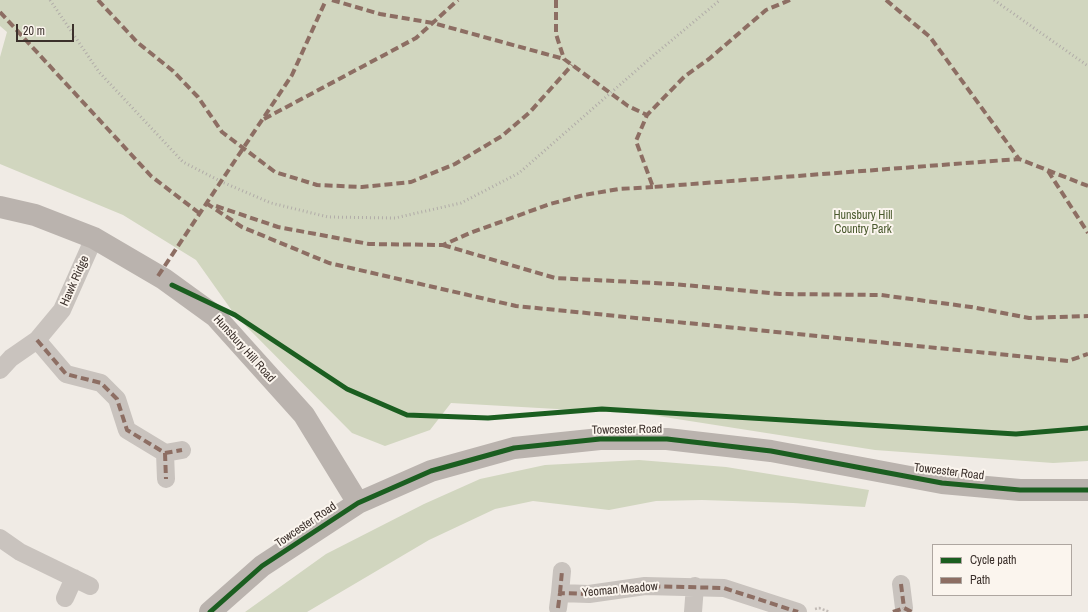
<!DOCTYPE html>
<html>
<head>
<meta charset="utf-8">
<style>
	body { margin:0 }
	#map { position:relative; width:1088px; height:612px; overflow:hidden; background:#f0ebe5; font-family:"Archivo Narrow",sans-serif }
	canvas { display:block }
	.legend { position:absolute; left:932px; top:544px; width:140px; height:52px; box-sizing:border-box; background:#fbf5ee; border:1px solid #aea6a0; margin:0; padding:5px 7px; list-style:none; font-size:12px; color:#3b302b }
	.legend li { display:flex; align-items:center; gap:8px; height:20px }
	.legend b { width:20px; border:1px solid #aea6a0 }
	.scale { position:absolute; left:16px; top:24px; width:58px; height:18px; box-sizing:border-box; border:2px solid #3b302b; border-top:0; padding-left:5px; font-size:12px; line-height:14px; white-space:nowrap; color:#3b302b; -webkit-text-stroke:3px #fbf5ee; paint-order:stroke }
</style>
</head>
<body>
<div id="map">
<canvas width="1088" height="612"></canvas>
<ul class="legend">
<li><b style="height:5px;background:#1b5e20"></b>Cycle path</li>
<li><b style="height:5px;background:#8d6e63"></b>Path</li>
</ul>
<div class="scale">20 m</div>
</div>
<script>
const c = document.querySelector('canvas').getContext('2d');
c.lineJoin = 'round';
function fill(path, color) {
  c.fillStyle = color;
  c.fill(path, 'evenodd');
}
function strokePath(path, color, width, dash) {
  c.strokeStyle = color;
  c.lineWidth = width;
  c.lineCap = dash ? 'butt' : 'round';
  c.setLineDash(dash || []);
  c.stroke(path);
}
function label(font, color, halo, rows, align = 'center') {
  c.font = font + ' "Archivo Narrow",sans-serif';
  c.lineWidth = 4;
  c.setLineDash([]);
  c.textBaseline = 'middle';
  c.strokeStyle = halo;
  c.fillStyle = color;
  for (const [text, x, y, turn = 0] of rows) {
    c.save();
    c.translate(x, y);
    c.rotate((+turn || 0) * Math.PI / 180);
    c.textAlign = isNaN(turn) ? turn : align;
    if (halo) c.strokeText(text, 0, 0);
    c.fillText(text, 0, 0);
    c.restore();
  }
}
fill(new Path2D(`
	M0 0H1088V461L1053 463 875 450 645 414 451 403 430 430 385 446 352 433 235 315 196 260 123 215 0 164V57L7 32 0 26Z
	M639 460 726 467 869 490 865 507 793 503 702 500 656 501 609 510 533 501 495 509 429 540 307 612H245L326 554 424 504 480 479 545 465Z`), '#d1d6bf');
strokePath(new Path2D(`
	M815 609 819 608 830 612`), '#c2bbb6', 2.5, [2, 2]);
strokePath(new Path2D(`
	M37 340 66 374 101 383 117 399 127 430 165 453 182 450
	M0 370 11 358 37 340 62 310 94 238
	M165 453 166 479
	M0 538 20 552 90 586
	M901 584 904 608
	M560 593 562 571
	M65 598 74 578
	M558 608 560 593 589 594 645 586 724 588 798 612
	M693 612 695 586`), '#c9c3be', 18);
strokePath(new Path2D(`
	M0 207 35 215 94 238 164 279 215 316 304 415 358 503
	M210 612 262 566 358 503 431 471 514 448 600 439H667L771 451 942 483 1020 490H1088`), '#bab3ae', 22);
strokePath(new Path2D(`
	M50 0 99 72 183 162 222 182 271 203 328 217 395 218 461 203 519 173 654 55 720 0
	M994 0 1088 66`), '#b1aca8', 3, [1, 3]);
strokePath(new Path2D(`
	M98 0 137 42 173 71 198 97 222 132 275 172 317 185 362 187 411 182 455 164 502 136 530 112 572 65
	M332 0 380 14 433 23 564 59
	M556 0V34L564 59 628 106 647 115
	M790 0 766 10 709 59 685 76 647 115 636 141 653 187 1019 159 1088 186
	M886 0 930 37 1019 159
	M0 12 151 176 199 213
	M264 119 416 38 458 0
	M1048 171 1088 233
	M206 203 242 227 329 263 516 306 1068 361 1088 354
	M216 206 278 227 369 244 443 245 470 233 550 204 584 195 619 189 653 187
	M443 245 555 278 673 284 780 294 881 295 971 307 1029 318 1088 316
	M158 276 292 75 326 0
	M37 340 66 374 101 383 117 399 127 430 165 453 182 450
	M165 453 166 479
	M901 584 904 608
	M560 593 562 571
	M558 608 560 593 589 594 645 586 724 588 798 612
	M893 612 904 608 912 612`), '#8d6e63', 4, [8, 4]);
strokePath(new Path2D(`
	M172 285 235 315 347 389 407 415 488 418 602 409 1016 434 1088 428
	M210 612 262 566 358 503 431 471 514 448 600 439H667L771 451 942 483 1020 490H1088`), '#1b5e20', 5);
label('12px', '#4a5a2e', '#fbf5ee', [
	["Hunsbury Hill",863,216],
	["Country Park",863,230]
]);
label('12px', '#3b302b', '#fbf5ee', [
	["Hawk Ridge",75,281,-66],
	["Hunsbury Hill Road",244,349,48],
	["Towcester Road",627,430,-1],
	["Towcester Road",949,472,7],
	["Towcester Road",306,525,-34],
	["Yeoman Meadow",620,590,-5]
]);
</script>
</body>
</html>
